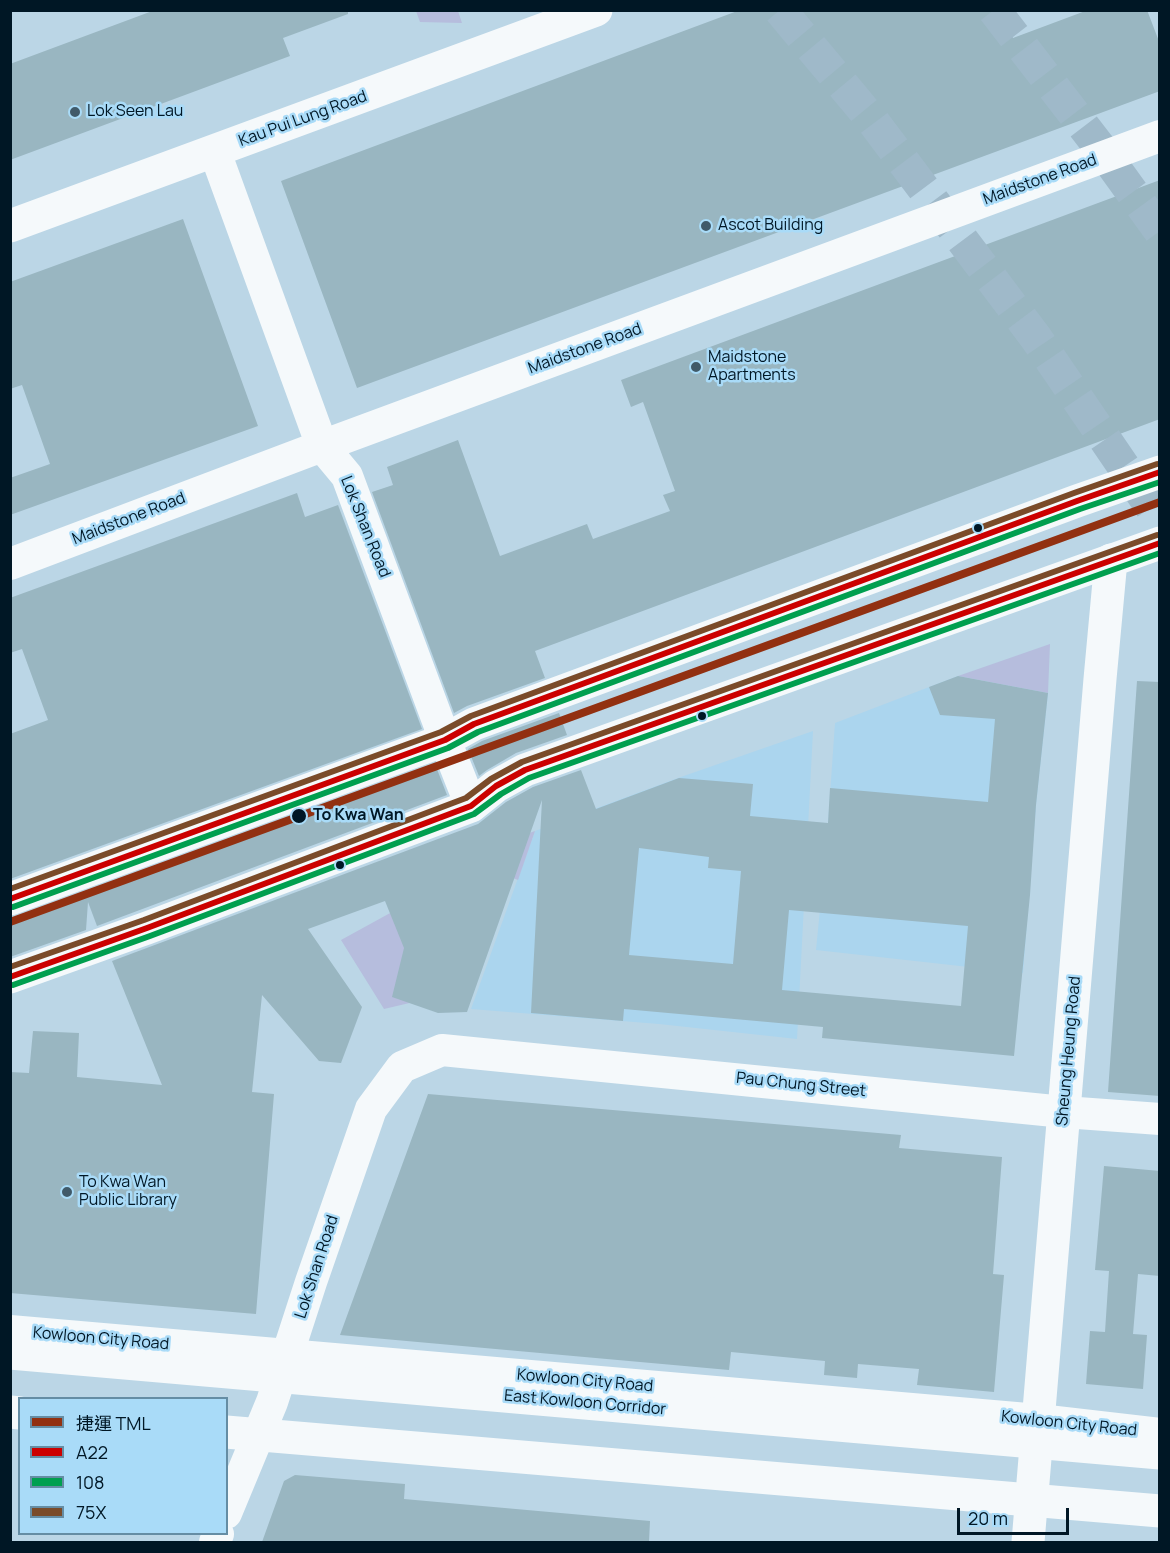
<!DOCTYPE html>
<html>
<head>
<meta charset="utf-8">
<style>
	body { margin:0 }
	#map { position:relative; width:1170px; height:1553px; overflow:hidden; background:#bbd6e6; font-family:Manrope,"Noto Sans TC",sans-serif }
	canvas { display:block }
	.frame { position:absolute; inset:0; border:12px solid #001725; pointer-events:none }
	.legend { position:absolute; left:18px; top:1397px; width:210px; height:138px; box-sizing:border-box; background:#a9dbf8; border:2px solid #658da4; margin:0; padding:8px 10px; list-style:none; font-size:18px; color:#001725 }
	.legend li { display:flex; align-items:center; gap:12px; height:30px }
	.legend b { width:30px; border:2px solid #658da4 }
	.scale { position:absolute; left:957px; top:1508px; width:112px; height:27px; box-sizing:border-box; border:3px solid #001725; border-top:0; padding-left:8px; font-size:18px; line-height:21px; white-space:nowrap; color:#001725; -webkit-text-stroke:4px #a9dbf8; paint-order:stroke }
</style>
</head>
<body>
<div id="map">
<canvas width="1170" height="1553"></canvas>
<div class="frame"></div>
<ul class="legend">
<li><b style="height:8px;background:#923011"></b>捷運 TML</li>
<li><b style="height:8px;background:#c00"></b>A22</li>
<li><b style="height:8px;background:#009f4f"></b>108</li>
<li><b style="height:8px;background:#7a4b2a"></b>75X</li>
</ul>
<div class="scale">20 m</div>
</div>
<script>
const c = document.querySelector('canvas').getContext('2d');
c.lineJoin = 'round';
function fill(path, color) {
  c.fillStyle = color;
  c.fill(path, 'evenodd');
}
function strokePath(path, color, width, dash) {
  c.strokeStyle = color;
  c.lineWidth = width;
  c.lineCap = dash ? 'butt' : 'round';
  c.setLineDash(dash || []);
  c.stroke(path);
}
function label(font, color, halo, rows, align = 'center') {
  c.font = font + ' Manrope,sans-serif';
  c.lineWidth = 5;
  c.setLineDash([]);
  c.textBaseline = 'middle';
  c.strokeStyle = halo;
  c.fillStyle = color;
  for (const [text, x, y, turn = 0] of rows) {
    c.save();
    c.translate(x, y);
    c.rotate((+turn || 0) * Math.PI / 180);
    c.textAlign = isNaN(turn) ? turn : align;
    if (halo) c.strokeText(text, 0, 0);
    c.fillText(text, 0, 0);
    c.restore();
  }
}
fill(new Path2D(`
	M958 676 1048 693 1036 805 1023 973 816 950 827 838 835 723Z
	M813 731 797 1039 659 1024 471 1009 535 831 678 778Z`), '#abd5ee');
fill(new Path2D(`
	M416 11H458L462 23 420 22Z
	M1050 644 1048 693 958 676Z
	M535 831 518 880 513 878 418 1001 384 1009 341 940 412 901 479 851Z`), '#b6bddd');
fill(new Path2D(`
	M155 10H348V14L283 38 290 56 10 160V64Z
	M740 10H1003L1013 38 1088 10H1147L1160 44V91L357 388 281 181Z
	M1160 180V419L535 651 545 678 467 706 454 713 372 492 393 485 387 467 458 440 500 556 587 524 593 539 670 511 663 495 675 491 643 402 631 407 621 380Z
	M183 219 258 426 10 515V478L50 464 22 385 10 389V282Z
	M297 493 305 517 338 505 422 729 10 879V734L48 720 22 649 10 653V598Z
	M958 676 1048 693 1036 805 1030 895 1014 1056 822 1038 823 1027 624 1009 623 1021 531 1013 542 800 467 1012 438 1013 392 997 404 948 385 901 308 929 362 1007 341 1063 319 1061 262 995 252 1092 274 1094 256 1314 10 1293V1072L29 1073 33 1031 79 1033 77 1077 162 1085 112 961 478 824 506 802 533 787 581 770 596 809 679 778 753 784 750 816 828 823 830 788 988 802 995 719 940 715 929 687ZM639 848 709 857 708 868 741 871 733 964 629 955ZM789 910 968 926 961 1006 782 990Z
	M1137 681 1160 682V1096L1108 1092Z
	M559 713 567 735 516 753 487 770 479 776 468 749 482 741Z
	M435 764 447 795 97 926 88 902 86 930 10 957V917H16Z
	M428 1094 901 1135 899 1148 1002 1157 993 1274 1004 1275 994 1392 917 1385 919 1369 858 1364 857 1378 824 1375 825 1361 731 1352 729 1370 340 1335Z
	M1104 1166 1160 1171V1276L1138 1274 1133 1334 1147 1335 1143 1389 1086 1384 1090 1331 1105 1332 1109 1271 1095 1270Z
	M295 1475 405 1484 404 1499 650 1521 649 1542H262L284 1481Z`), '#99b6c1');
strokePath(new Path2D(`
	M780 10 872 120 1036 338 1160 520
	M994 10 1098 145 1160 231`), '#9fb9c9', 33, [33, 16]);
strokePath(new Path2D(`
	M215 152 322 446 347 476 445 740 471 806
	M10 564 322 446 1160 136
	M10 1331 1039 1420 1160 1434
	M226 1513 272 1402 311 1282 371 1109 402 1067 442 1050 1064 1112 1160 1119
	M215 1542 218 1534`), '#f5f9fb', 32);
strokePath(new Path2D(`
	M10 226 596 10
	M1028 1542 1100 679 1111 560`), '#f5f9fb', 33);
strokePath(new Path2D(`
	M10 899 445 740 474 724 1077 501 1160 472
	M10 977 147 928 471 806 496 786 525 770 1160 543`), '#f5f9fb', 33);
strokePath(new Path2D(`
	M10 1353 1160 1453
	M10 1412 20 1413
	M226 1432 1160 1511`), '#f5f9fb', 33);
strokePath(new Path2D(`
	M10 899 445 740 474 724 1077 501 1160 472
	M10 977 147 928 471 806 496 786 525 770 1160 543`), '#c00', 6);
strokePath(new Path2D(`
	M13 907 448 748 478 732 1080 509 1160 482
	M13 985 150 936 474 814 501 794 529 778 1160 553`), '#009f4f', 6);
strokePath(new Path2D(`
	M10 889 441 732 471 716 1074 493 1157 464
	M10 967 144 920 466 798 491 779 522 762 1157 535`), '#7a4b2a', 6);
strokePath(new Path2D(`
	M10 922 1160 502`), '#923011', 8);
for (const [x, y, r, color] of [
	[75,112,6,"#415a69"],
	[706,226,6,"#415a69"],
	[696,367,6,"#415a69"],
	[978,528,5,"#001725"],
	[702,716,5,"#001725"],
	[299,816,8,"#001725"],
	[340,865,5,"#001725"],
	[67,1192,6,"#415a69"]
]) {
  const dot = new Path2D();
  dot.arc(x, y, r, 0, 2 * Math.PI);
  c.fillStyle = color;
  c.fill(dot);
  strokePath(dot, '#a9dbf8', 2);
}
label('16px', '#001725', '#a9dbf8', [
	["Lok Seen Lau",87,112],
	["Ascot Building",718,226],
	["Maidstone",708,358],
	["Apartments",708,376],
	["To Kwa Wan",79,1183],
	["Public Library",79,1201]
], 'left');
label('16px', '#001725', '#a9dbf8', [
	["Kau Pui Lung Road",303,119,-20],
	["Maidstone Road",1040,180,-20],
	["Maidstone Road",585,349,-20],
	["Maidstone Road",129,519,-21],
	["Lok Shan Road",365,527,68],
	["Sheung Heung Road",1069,1051,-85],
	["Pau Chung Street",801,1085,6],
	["Lok Shan Road",317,1267,-72],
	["Kowloon City Road",101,1339,5],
	["Kowloon City Road",585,1381,5],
	["East Kowloon Corridor",585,1403,5],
	["Kowloon City Road",1069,1424,6]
]);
label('bold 16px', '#001725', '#a9dbf8', [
	["To Kwa Wan",313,816]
], 'left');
</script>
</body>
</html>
